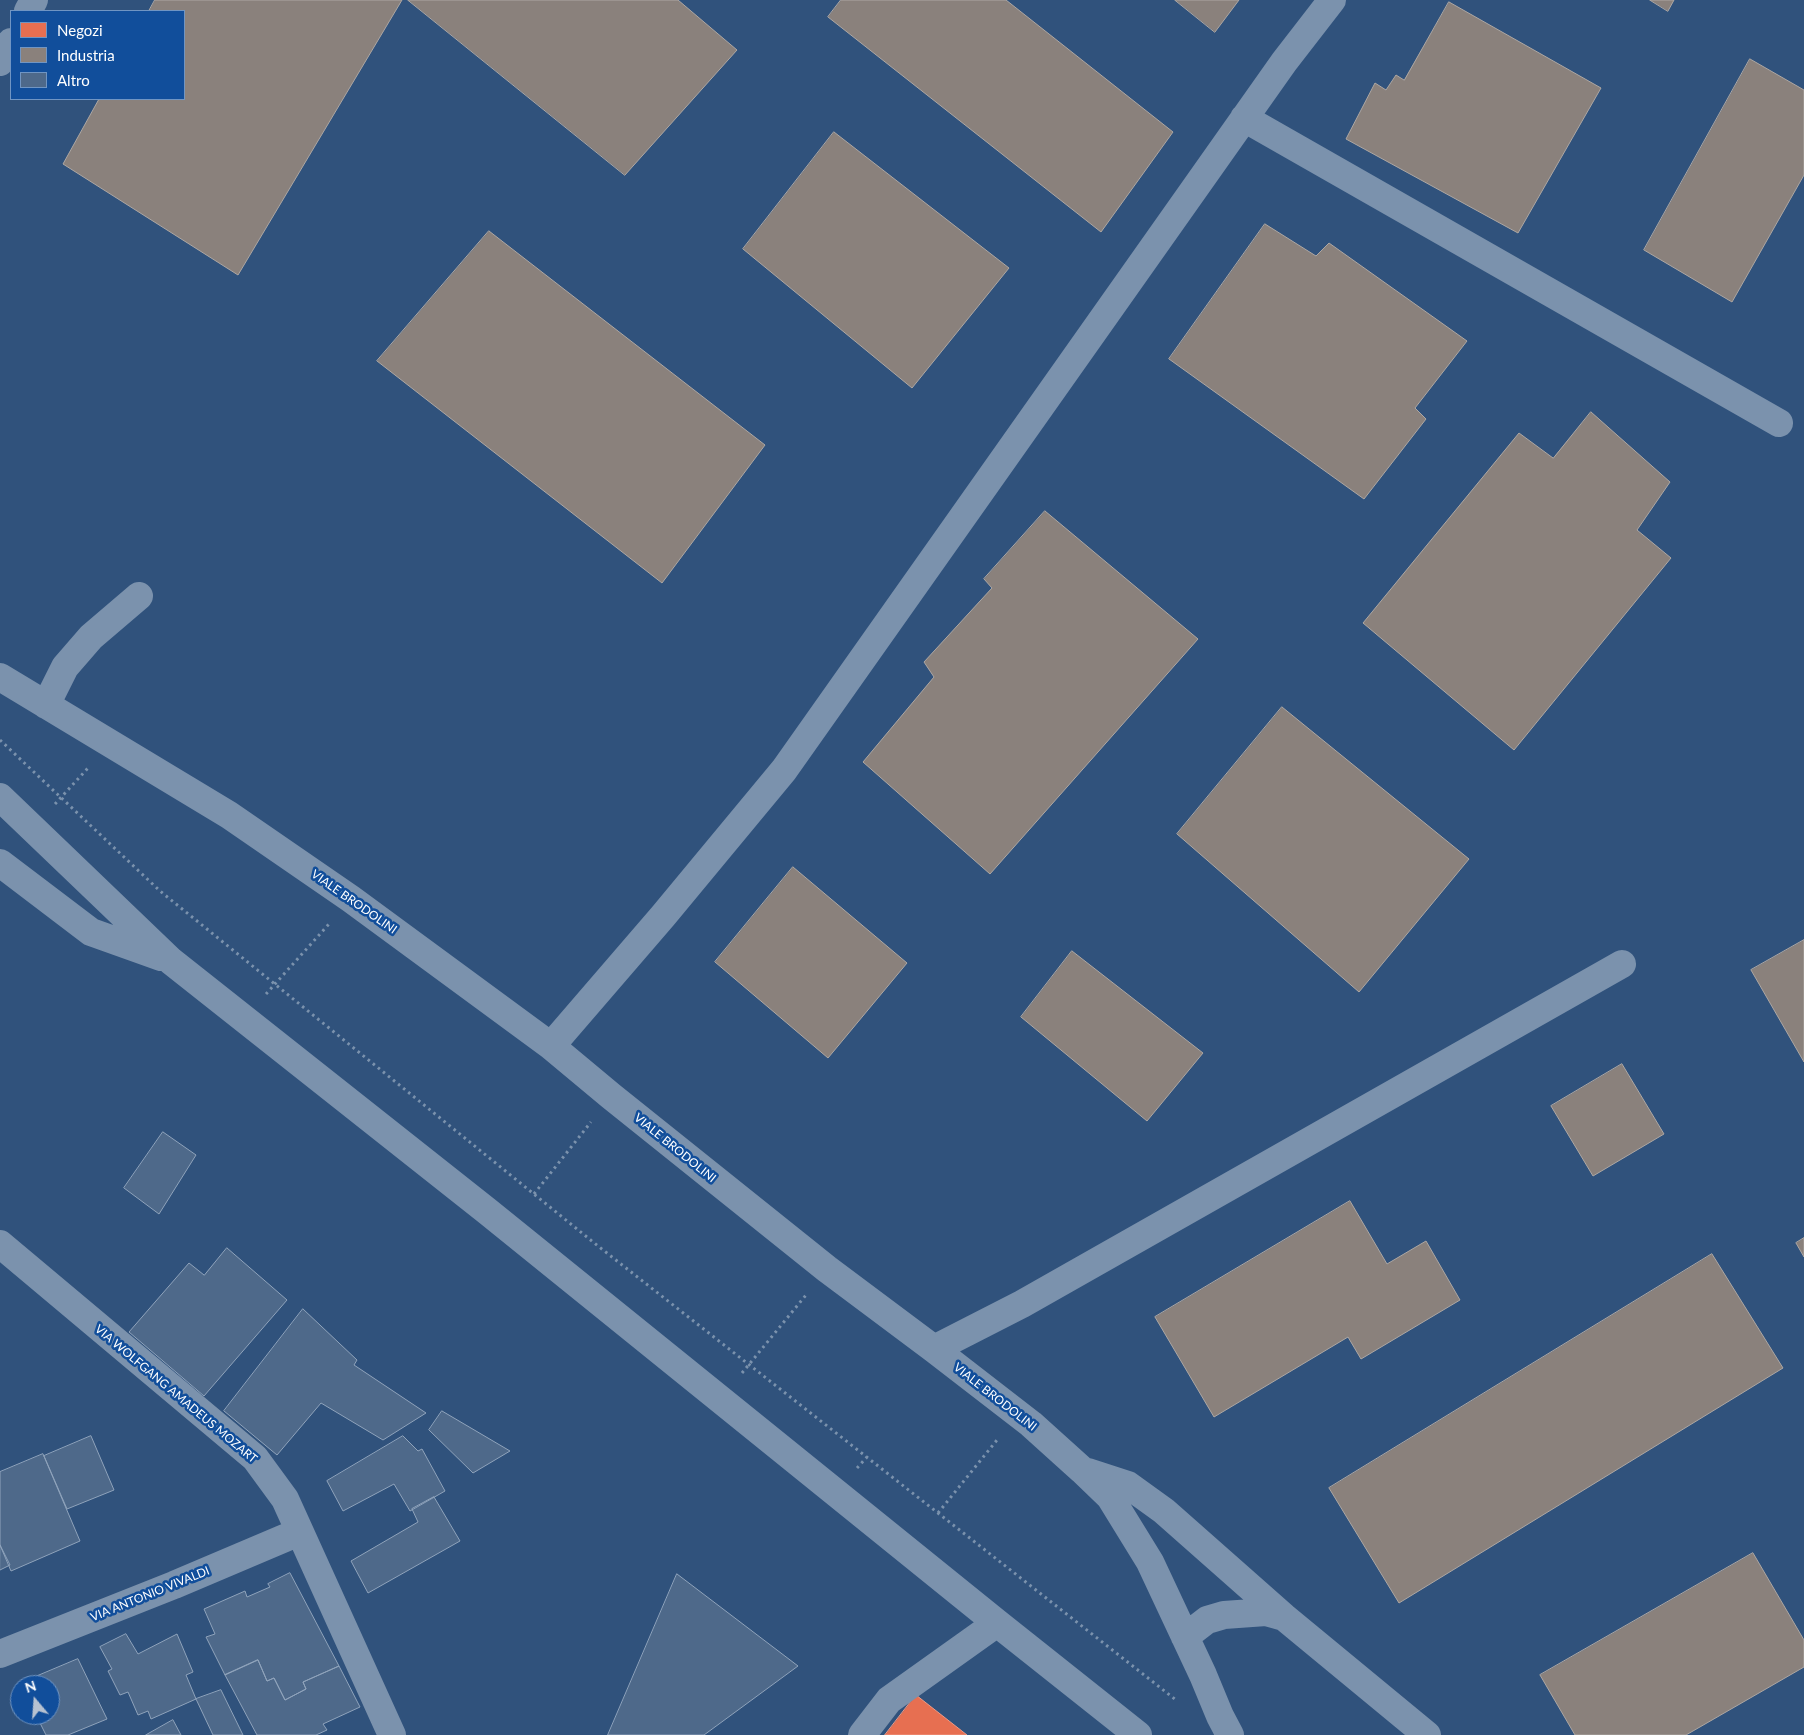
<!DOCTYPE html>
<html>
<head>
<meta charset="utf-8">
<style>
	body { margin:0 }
	#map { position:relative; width:1804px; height:1735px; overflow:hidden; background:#30527c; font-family:Lato,sans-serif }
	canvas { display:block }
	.legend { position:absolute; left:10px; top:10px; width:175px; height:90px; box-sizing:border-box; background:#114e9b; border:1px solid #7095c3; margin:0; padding:6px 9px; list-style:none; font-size:15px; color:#fff }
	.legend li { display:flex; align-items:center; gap:10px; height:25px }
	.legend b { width:25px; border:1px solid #7095c3 }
	.north { position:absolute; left:10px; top:1675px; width:50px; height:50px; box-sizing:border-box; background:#114e9b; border:1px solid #7095c3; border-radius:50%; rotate:342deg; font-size:14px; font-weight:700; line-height:20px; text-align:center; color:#fff }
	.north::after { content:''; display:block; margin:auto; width:18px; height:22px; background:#b7c2d1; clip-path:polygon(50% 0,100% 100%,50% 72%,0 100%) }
</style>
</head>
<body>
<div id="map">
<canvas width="1804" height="1735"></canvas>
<ul class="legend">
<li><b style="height:14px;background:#e76f51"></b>Negozi</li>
<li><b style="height:14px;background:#8a817c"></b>Industria</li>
<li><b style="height:14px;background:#4e698a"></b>Altro</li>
</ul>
<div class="north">N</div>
</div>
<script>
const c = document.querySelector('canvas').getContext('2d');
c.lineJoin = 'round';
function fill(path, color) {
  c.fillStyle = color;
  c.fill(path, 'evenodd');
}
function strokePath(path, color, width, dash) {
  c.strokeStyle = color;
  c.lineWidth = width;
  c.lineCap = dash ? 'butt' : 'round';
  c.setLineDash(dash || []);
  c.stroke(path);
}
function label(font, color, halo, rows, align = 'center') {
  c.font = font + ' Lato,sans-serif';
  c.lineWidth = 5;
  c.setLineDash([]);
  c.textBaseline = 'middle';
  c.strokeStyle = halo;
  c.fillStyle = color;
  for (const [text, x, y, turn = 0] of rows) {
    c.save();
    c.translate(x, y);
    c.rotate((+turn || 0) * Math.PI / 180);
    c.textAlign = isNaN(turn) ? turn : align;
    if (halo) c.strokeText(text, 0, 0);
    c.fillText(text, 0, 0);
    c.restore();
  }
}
const shops = new Path2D(`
	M916 1695 967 1735H885Z`);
fill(shops, '#e76f51');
strokePath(shops, '#ee9a85', 1);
const industry = new Path2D(`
	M155 0H402L238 275 63 164 99 99H184V11H149Z
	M408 0H678L737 50 625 175Z
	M841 0H1006L1173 132 1101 232 828 17Z
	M1175 0H1239L1215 32Z
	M1650 0H1674L1668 11Z
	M1449 2 1601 88 1518 233 1346 139 1375 83 1386 90 1396 75 1404 80Z
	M1750 59 1804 90V175L1732 302 1644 250Z
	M834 132 1009 268 912 388 743 249Z
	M1265 224 1316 256 1329 243 1467 341 1415 408 1426 419 1364 499 1169 359Z
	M489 231 765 445 662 583 377 361Z
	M1591 412 1670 482 1637 530 1671 558 1514 750 1363 623 1519 433 1553 458Z
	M1045 511 1198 639 990 874 863 762 934 677 924 662 992 588 984 579Z
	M1282 707 1469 859 1359 992 1177 834Z
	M793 867 907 963 828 1058 715 962Z
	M1804 940V1062L1751 970Z
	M1072 951 1203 1053 1147 1121 1021 1017Z
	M1622 1064 1664 1134 1593 1176 1551 1106Z
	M1350 1201 1387 1264 1426 1241 1460 1300 1361 1359 1348 1337 1214 1417 1155 1317Z
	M1804 1238V1257L1796 1243Z
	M1712 1254 1783 1368 1399 1603 1329 1488Z
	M1753 1553 1804 1640V1667L1686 1735H1575L1540 1675Z`);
fill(industry, '#8a817c');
strokePath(industry, '#ada7a3', 1);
const building = new Path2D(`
	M163 1132 196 1155 159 1214 124 1188Z
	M227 1248 287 1300 204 1396 129 1332 189 1263 204 1275Z
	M303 1309 357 1360 354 1365 426 1413 383 1440 321 1403 277 1455 224 1411Z
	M442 1411 510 1451 473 1473 429 1430Z
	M91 1436 114 1490 67 1509 44 1456Z
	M403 1436 418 1451 422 1449 445 1491 410 1511 394 1484 343 1511 327 1481Z
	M43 1454 80 1541 11 1571 0 1545V1472Z
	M434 1497 460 1541 368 1593 351 1561 418 1522 412 1509Z
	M0 1545 10 1565 0 1570Z
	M290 1573 339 1666 303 1682 306 1689 285 1700 274 1678 267 1681 258 1660 225 1675 206 1637 215 1634 204 1609 245 1591 247 1597 270 1587 268 1584Z
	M677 1574 798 1666 704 1735H608Z
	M126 1634 138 1654 177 1634 193 1672 186 1675 196 1699 151 1719 148 1711 138 1715 128 1692 120 1695 108 1671 112 1669 100 1647Z
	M78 1659 107 1719 68 1735H46L36 1715H50V1685H22L21 1683Z
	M258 1660 267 1681 274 1678 285 1700 306 1689 303 1682 339 1666 360 1707 323 1724 327 1730 316 1735H257L225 1675Z
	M221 1690 243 1735H213L196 1699Z
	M173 1720 181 1735H146Z`);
fill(building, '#4e698a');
strokePath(building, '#8fa3bb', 1);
strokePath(new Path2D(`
	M0 740 160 891 598 1246 1176 1700
	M55 804 88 768
	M266 994 329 924
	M534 1194 591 1122
	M742 1373 806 1295
	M857 1468 867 1457
	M938 1513 997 1440`), '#7b92ad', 3, [2.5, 4]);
strokePath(new Path2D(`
	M28 11 34 0
	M0 62 11 42
	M1244 118 1779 423
	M0 677 229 815 351 899 551 1046 611 1096 827 1269 934 1349 1031 1424 1082 1470 1110 1497 1150 1562 1203 1675 1220 1716 1230 1735
	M46 705 65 667 91 637 139 596
	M0 797 171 961 487 1211 997 1623 1138 1735
	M0 863 91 932 161 957
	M551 1046 663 916 784 770 1284 62 1332 0
	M0 1244 255 1458 285 1499 392 1735
	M934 1349 1022 1304 1622 964
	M1088 1472 1128 1485 1164 1511 1284 1617 1427 1735
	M1185 1637 1207 1620 1224 1615 1266 1612 1284 1617
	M0 1654 174 1585 299 1532
	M862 1735 889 1700 997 1623`), '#7b92ad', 28);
label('12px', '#fff', '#114e9b', [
	["VIALE BRODOLINI",354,902,35],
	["VIALE BRODOLINI",675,1148,39],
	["VIA WOLFGANG AMADEUS MOZART",176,1394,40],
	["VIALE BRODOLINI",995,1397,38],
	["VIA ANTONIO VIVALDI",150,1594,-22]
]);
</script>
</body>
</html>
